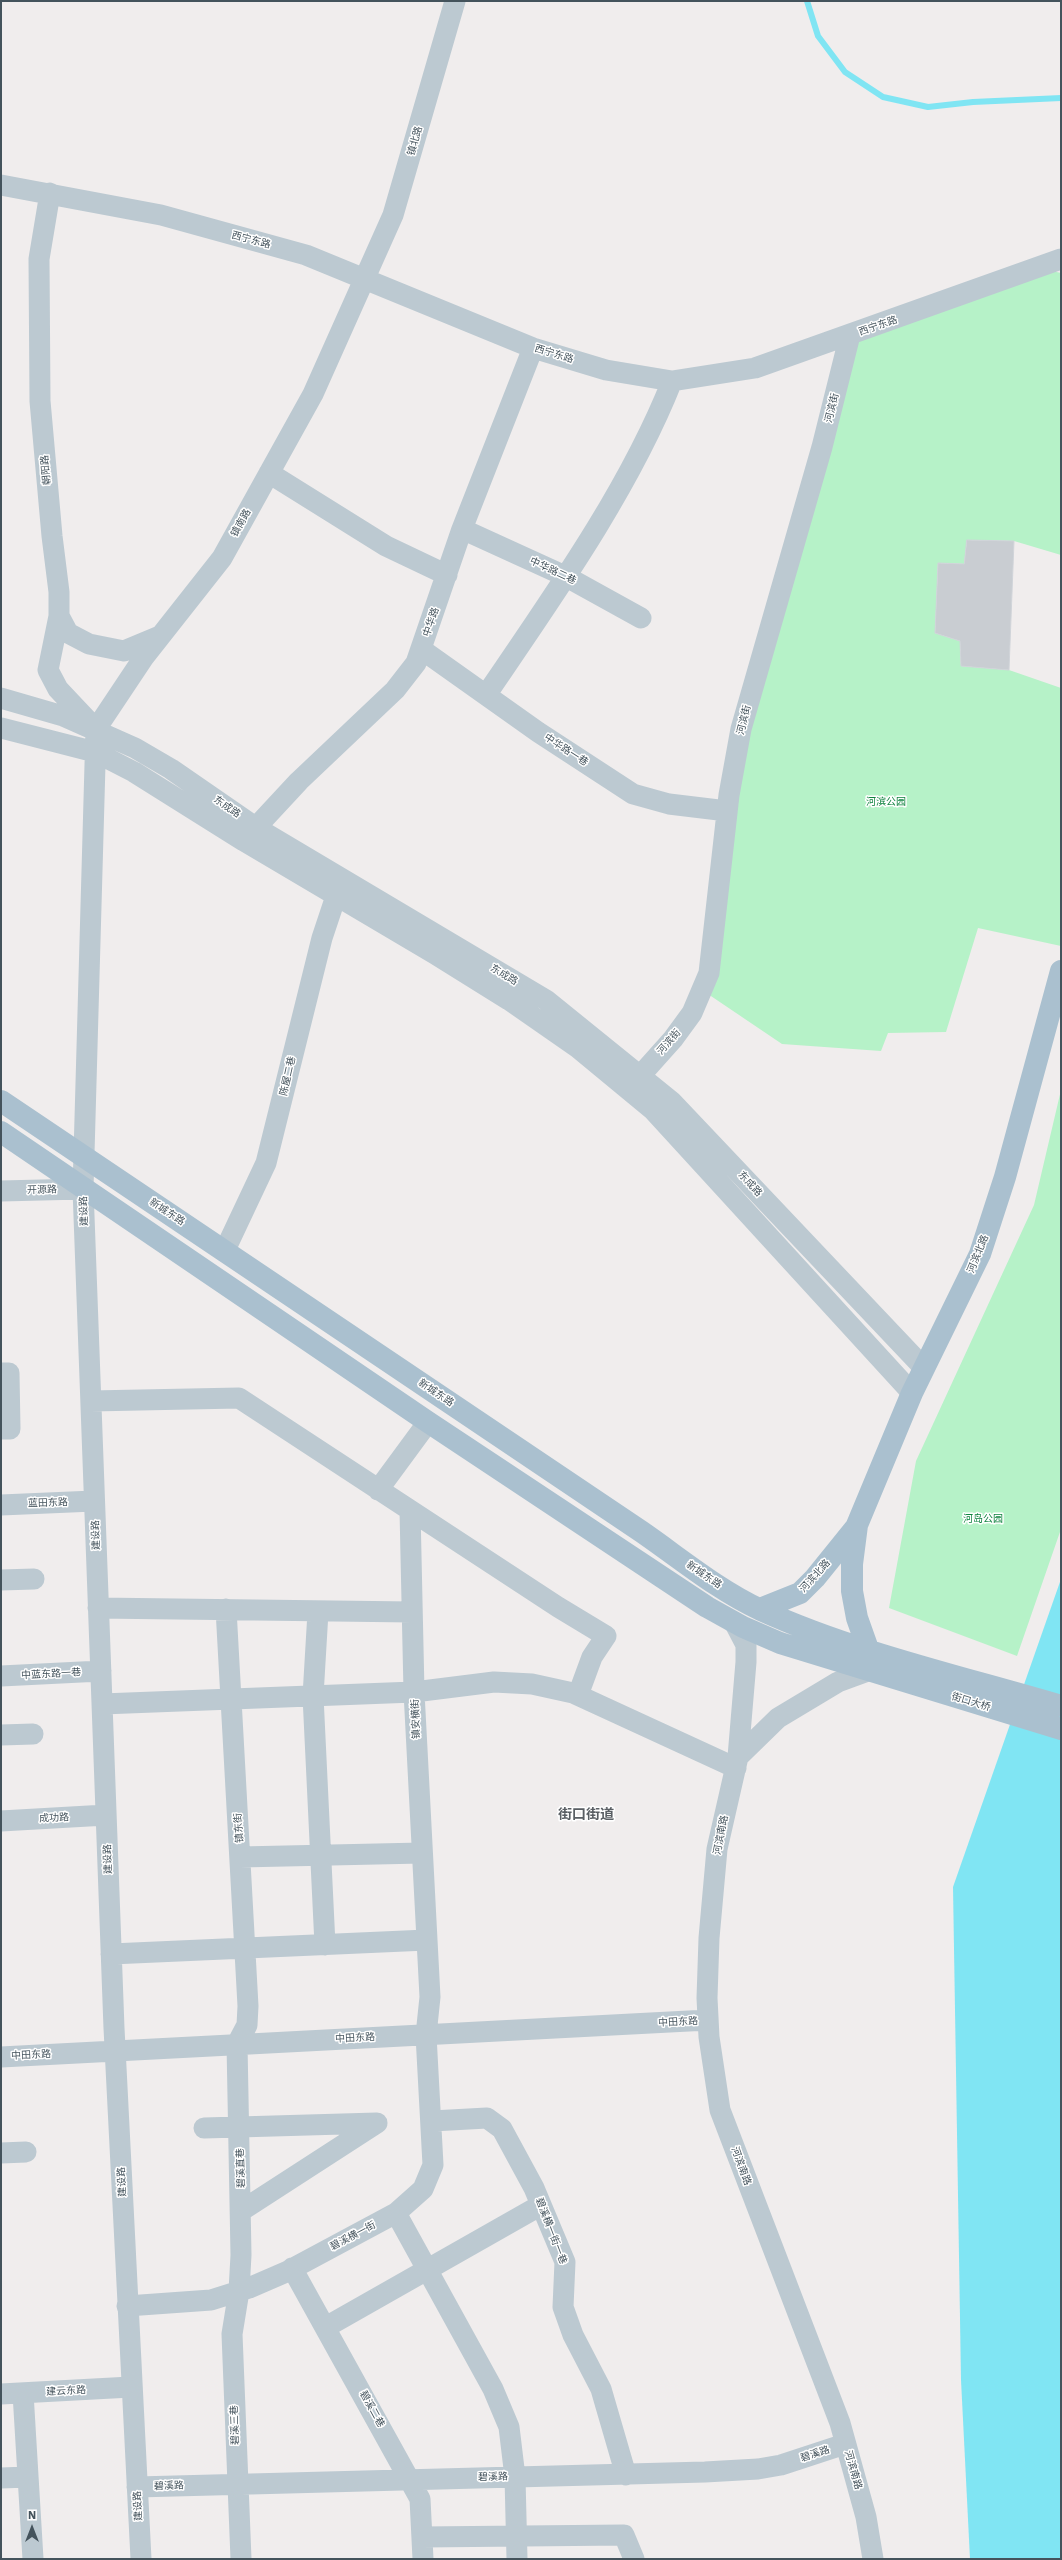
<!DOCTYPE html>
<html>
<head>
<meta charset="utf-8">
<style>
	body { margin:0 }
	#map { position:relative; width:1062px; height:2560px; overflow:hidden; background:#f0eded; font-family:"Work Sans",sans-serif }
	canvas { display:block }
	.frame { position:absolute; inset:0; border:2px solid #44535c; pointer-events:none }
	.north { position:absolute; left:12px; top:2508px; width:40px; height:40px; -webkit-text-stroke:3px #fff; paint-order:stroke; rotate:0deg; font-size:11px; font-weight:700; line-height:16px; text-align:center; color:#44535c }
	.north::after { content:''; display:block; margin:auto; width:14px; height:18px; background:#44535c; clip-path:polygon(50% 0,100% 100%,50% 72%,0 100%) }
</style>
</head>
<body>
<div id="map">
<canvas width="1062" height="2560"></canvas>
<div class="frame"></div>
<div class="north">N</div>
</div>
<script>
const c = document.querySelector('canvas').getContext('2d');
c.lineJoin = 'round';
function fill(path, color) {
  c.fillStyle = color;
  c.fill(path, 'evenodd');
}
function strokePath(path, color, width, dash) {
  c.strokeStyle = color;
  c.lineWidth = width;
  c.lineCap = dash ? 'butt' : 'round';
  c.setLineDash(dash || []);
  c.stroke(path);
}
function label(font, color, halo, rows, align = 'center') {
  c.font = font + ' "Work Sans","Noto Sans SC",sans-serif';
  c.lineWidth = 3;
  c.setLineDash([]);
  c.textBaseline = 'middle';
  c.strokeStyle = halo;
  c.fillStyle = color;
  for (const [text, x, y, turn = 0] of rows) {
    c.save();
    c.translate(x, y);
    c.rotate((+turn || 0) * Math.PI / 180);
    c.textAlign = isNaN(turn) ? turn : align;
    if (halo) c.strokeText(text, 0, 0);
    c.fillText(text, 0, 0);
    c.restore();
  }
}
fill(new Path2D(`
	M1039 268 1061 273V555L1014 541 967 540 964 564 938 563 935 633 960 641 961 666 1009 670 1061 688V946L978 928 946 1032 888 1033 881 1051 782 1044 702 990 729 795 850 335Z
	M1061 1090V1529L1017 1656 889 1608 916 1461 1034 1205Z`), '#b6f2c8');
fill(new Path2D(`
	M1061 1579V2559H970L961 2380 953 1887Z`), '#80e5f3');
strokePath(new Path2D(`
	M807 1 818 36 845 72 883 97 928 107 973 102 1061 98`), '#80e5f3', 6);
const building = new Path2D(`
	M967 540 1014 541 1009 670 961 666 960 641 935 633 938 563 964 564Z`);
fill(building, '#c9cdd2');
strokePath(building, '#d0d4d9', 1);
strokePath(new Path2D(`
	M1 185 161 215 306 255 533 348 606 370 672 381 755 368 1061 259
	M50 193 39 259 40 401 52 536 59 592V616L48 670 58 689 91 724
	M269 473 386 546 447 575
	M462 529 565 576 641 618
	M59 616 68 633 89 644 124 651 160 636
	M421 649 538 732 633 794 669 804 727 811
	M486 695C552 598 629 490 672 381
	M1 698 63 716 135 748 171 769 255 827 546 1000 672 1102 924 1368
	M1 728 95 752 134 772 244 841 435 954 509 1000 578 1048 653 1110 912 1393
	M247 837 299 781 395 690 416 663 462 529 533 348
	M631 1086 673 1039 692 1013 709 973 729 795 741 729 822 447 850 335
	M1 1191 83 1189
	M225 1250 266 1163 322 938 336 896
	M1 1373H9L10 1429H1
	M91 1401 239 1398 558 1607 606 1636 592 1657 578 1695
	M378 1490 428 1422
	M1 1505 94 1501
	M1 1580 34 1579
	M98 1608 412 1612
	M226 1609 248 2006 247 2025 237 2044 241 2255 239 2291 232 2334 241 2559
	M318 1612 313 1696 325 1945
	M734 1622 746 1645V1662L738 1757 717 1849 709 1938 707 1998 709 2037 720 2110 840 2423 866 2517 873 2559
	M1 1676 101 1671
	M102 1704 414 1692 494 1682 532 1684 573 1693 736 1768
	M1 1735 33 1734
	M738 1757 778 1718 838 1682 868 1671
	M1 1821 106 1815
	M240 1857 422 1853
	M111 1954 427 1940
	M1 2057 708 2020
	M432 2121 487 2118 502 2129 534 2188 565 2262 563 2307 573 2335 601 2389 626 2475
	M204 2128 377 2123 241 2211
	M1 2153 26 2152
	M396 2213 493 2389 509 2427 515 2477 517 2559
	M292 2268 420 2499 423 2559
	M127 2306 211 2300 249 2288 286 2272 396 2213 423 2189 433 2165 426 2035 430 1997 414 1692 410 1510
	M326 2327 541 2205
	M23 2393 33 2559
	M1 2394 131 2387
	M1 2478 28 2477
	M137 2487 705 2472 758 2469 781 2465 845 2444
	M422 2537 624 2535 634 2559
	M141 2559 114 2028 83 1189 96 729 144 657 222 558 313 394 393 215 455 1`), '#bcc9d1', 21);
strokePath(new Path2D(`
	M1 1101 642 1532C681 1559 718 1590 761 1610 853 1652 963 1677 1061 1706
	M1 1132 428 1422 707 1607 743 1627 780 1643 1061 1729
	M760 1609 800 1593 815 1578 857 1526
	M868 1649 857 1618 852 1591V1564L857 1525 912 1393 980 1254 1005 1177 1061 971`), '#aac0cf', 22);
label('10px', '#44535c', '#fff', [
	["镇北路",415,141,-74],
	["西宁东路",251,240,15],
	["西宁东路",878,326,-19],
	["西宁东路",554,354,17],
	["河滨街",832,408,-76],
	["朝阳路",46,470,-95],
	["镇南路",241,523,-61],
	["中华路二巷",553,571,25],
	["中华路",431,622,-71],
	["河滨街",744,720,-76],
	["中华路一巷",566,750,33],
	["东成路",227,807,34],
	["东成路",504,975,31],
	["河滨街",669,1042,-49],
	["陈屋二巷",288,1076,-77],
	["东成路",750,1184,47],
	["开源路",42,1190,-1],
	["建设路",84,1211,-92],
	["新城东路",167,1212,33],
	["河滨北路",978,1254,-68],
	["新城东路",436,1393,34],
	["蓝田东路",48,1503,-2],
	["建设路",96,1535,-92],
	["新城东路",704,1575,34],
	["河滨北路",815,1576,-48],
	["中蓝东路一巷",51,1674,-3],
	["街口大桥",971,1702,17],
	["镇安横街",416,1719,-92],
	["成功路",54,1818,-3],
	["镇东街",239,1828,-94],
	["河滨南路",721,1835,-79],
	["建设路",108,1859,-92],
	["中田东路",678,2022,-3],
	["中田东路",355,2038,-3],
	["中田东路",31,2055,-3],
	["河滨南路",741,2166,70],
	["碧溪直巷",241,2168,-92],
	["建设路",122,2182,-93],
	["碧溪横一街一巷",551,2231,69],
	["碧溪横一街",353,2236,-28],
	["建云东路",66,2391,-3],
	["碧溪二巷",372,2409,61],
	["碧溪三巷",235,2425,-92],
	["碧溪路",815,2454,-18],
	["河滨南路",853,2470,74],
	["碧溪路",493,2477,-1],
	["碧溪路",169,2486,-2],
	["建设路",138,2506,-93]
]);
label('10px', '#0f833f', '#fff', [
	["河滨公园",886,802],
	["河岛公园",983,1519]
]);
label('bold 14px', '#595e63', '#fff', [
	["街口街道",586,1815]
]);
</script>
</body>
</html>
